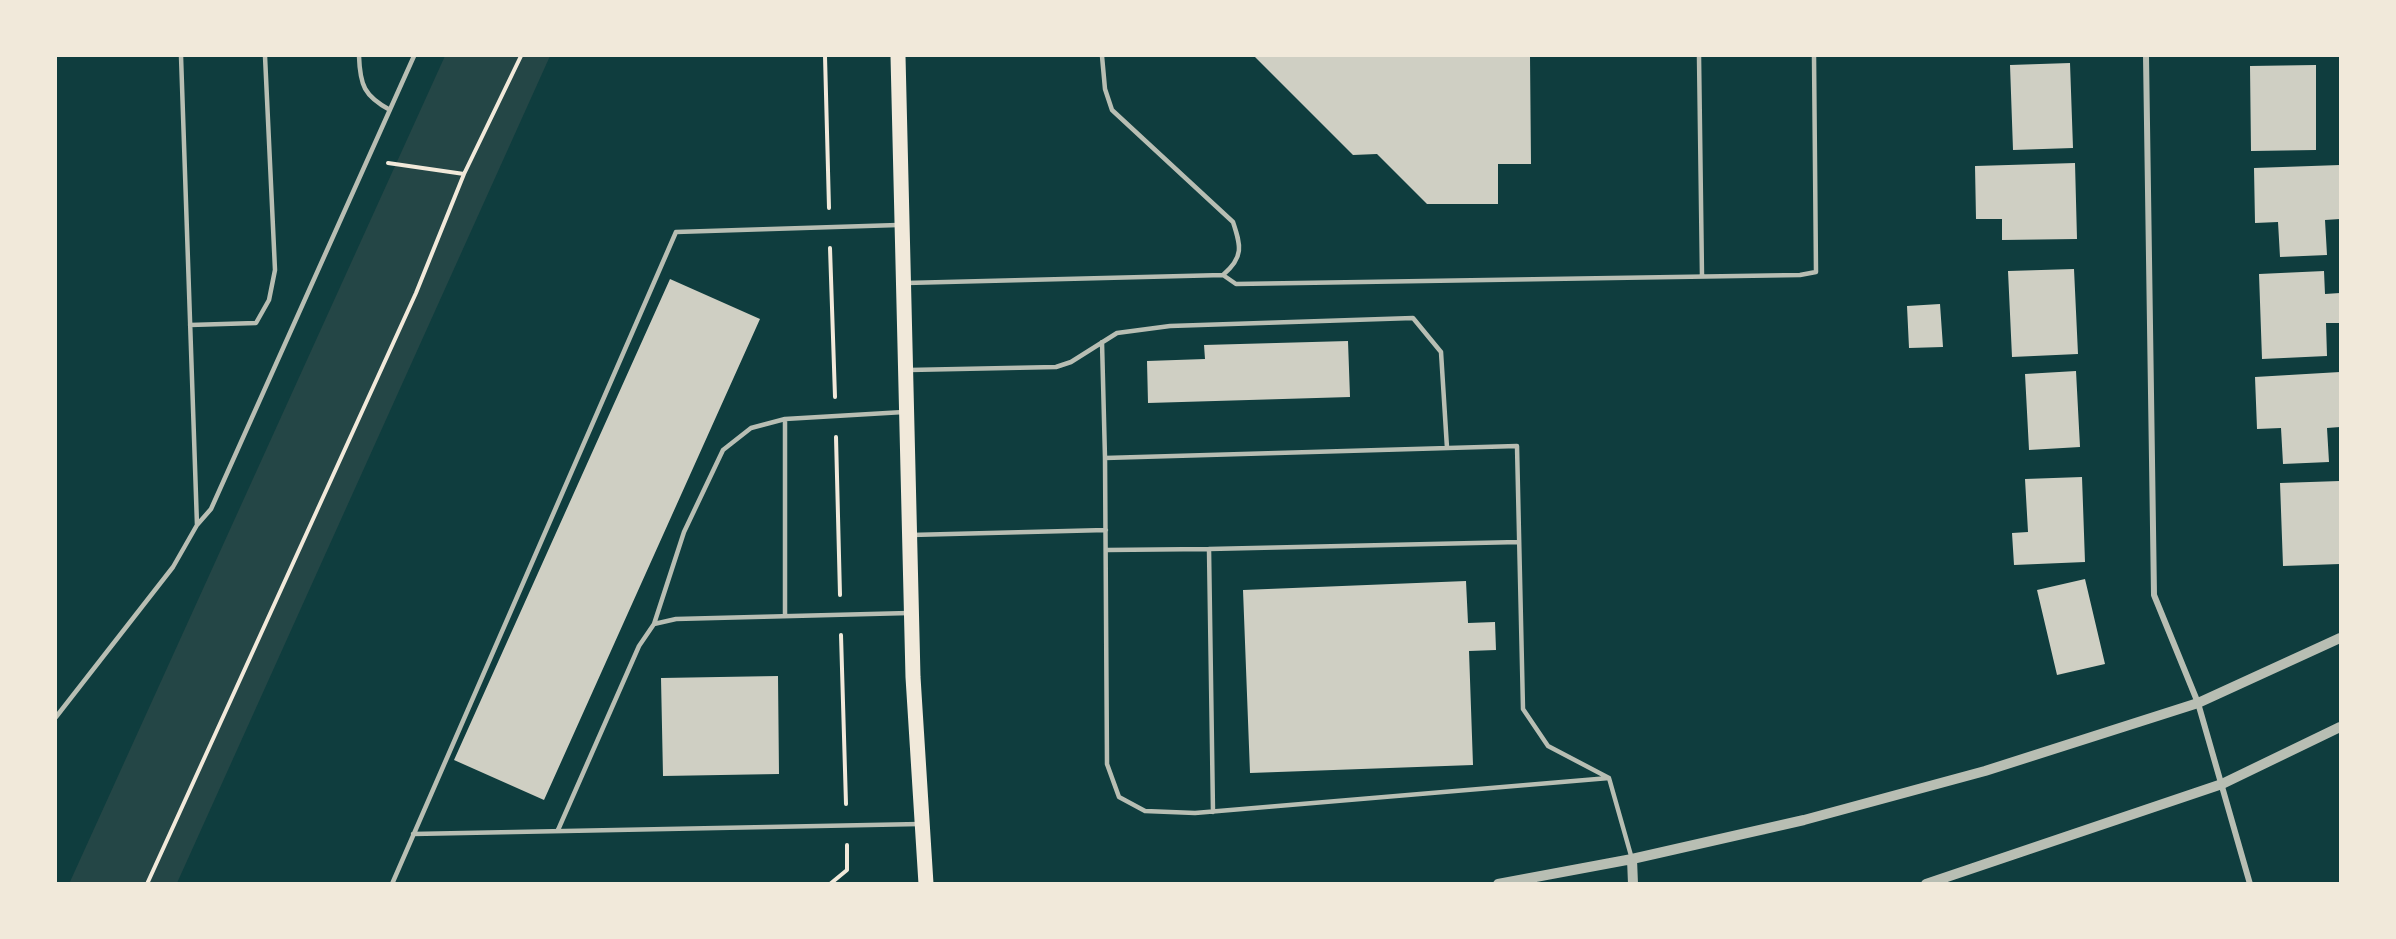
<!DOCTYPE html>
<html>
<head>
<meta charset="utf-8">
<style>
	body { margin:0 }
	#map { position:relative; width:2396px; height:939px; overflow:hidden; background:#0f3d3e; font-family:Rubik,sans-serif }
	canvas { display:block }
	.frame { position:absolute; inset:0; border:57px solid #f1e9da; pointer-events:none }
</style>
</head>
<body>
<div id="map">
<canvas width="2396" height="939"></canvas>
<div class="frame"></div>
</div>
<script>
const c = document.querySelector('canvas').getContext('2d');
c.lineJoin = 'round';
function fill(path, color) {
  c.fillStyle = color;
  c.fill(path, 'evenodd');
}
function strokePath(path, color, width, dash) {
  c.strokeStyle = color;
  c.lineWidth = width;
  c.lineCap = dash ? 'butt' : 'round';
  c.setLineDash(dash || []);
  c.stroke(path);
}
fill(new Path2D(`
	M445 56H550L177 883 69 884Z`), '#244646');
fill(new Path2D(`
	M1254 56H1530L1531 164H1498V204H1427L1377 154 1353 155Z
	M2070 63 2073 148 2013 150 2010 65Z
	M2316 65V150L2251 151 2250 66Z
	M2075 163 2077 239 2002 240V219H1976L1975 166Z
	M2340 165V219L2325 220 2327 255 2280 257 2278 222 2255 223 2254 168Z
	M2074 269 2078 354 2012 357 2008 271Z
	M2324 271 2325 294 2340 293V323H2326L2327 356 2262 359 2259 274Z
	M670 279 760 319 544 800 454 760Z
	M1940 304 1943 347 1909 348 1907 306Z
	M1348 341 1350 397 1148 403 1147 361 1205 359 1204 345Z
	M2076 371 2080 447 2029 450 2025 374Z
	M2340 372V427L2327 428 2329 462 2283 464 2281 428 2257 429 2255 377Z
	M2082 477 2085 562 2014 565 2012 533 2028 532 2025 479Z
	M2340 481V564L2283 566 2280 483Z
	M2085 579 2105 664 2057 675 2037 590Z
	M1466 581 1468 623 1495 622 1496 650 1469 651 1473 765 1250 773 1243 590Z
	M778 676 779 774 663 776 661 678Z`), '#cfcfc3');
strokePath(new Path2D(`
	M825 56 829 208
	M388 163 464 174
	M830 248 835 397
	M836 437 840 595
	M841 635 846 804
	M147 884 416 293 464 174 521 56
	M830 884 847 870V845`), '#f1e9da', 4);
strokePath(new Path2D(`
	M181 56 197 525
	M359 56C360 85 364 96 390 110
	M1102 56 1105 89 1112 110 1233 222C1241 246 1244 257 1223 275
	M1699 56 1702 276
	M906 283 1223 275 1236 284 1800 275 1816 272 1814 56
	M190 325 256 323 269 300 275 270 265 56
	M1102 342 1105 458
	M909 370 1056 367 1071 362 1117 333 1170 326 1413 318 1441 352 1447 448
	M911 535 1106 530
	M1209 549 1519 542
	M1107 550 1209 549 1213 812
	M785 616V419
	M654 624 684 532 723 450 751 428 785 419 904 412
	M56 717 173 567 197 525 211 509 414 56
	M1609 778 1195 813 1145 811 1119 797 1107 764 1105 458 1517 446 1523 709 1548 746 1609 778 1632 859
	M558 830 639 646 654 624 676 619 909 613
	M413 834 920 824
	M392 884 676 232 898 225`), '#b8beb3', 4.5);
strokePath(new Path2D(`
	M2146 56 2154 595 2198 703 2250 884`), '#b8beb3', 6);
strokePath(new Path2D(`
	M1632 859 1633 884
	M1498 884 1632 859 1804 820 1985 771 2198 703 2340 638
	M1926 884 2222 784 2340 727`), '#b8beb3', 10);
strokePath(new Path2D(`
	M898 56 913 677 926 884`), '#f1e9da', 15);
</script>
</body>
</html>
